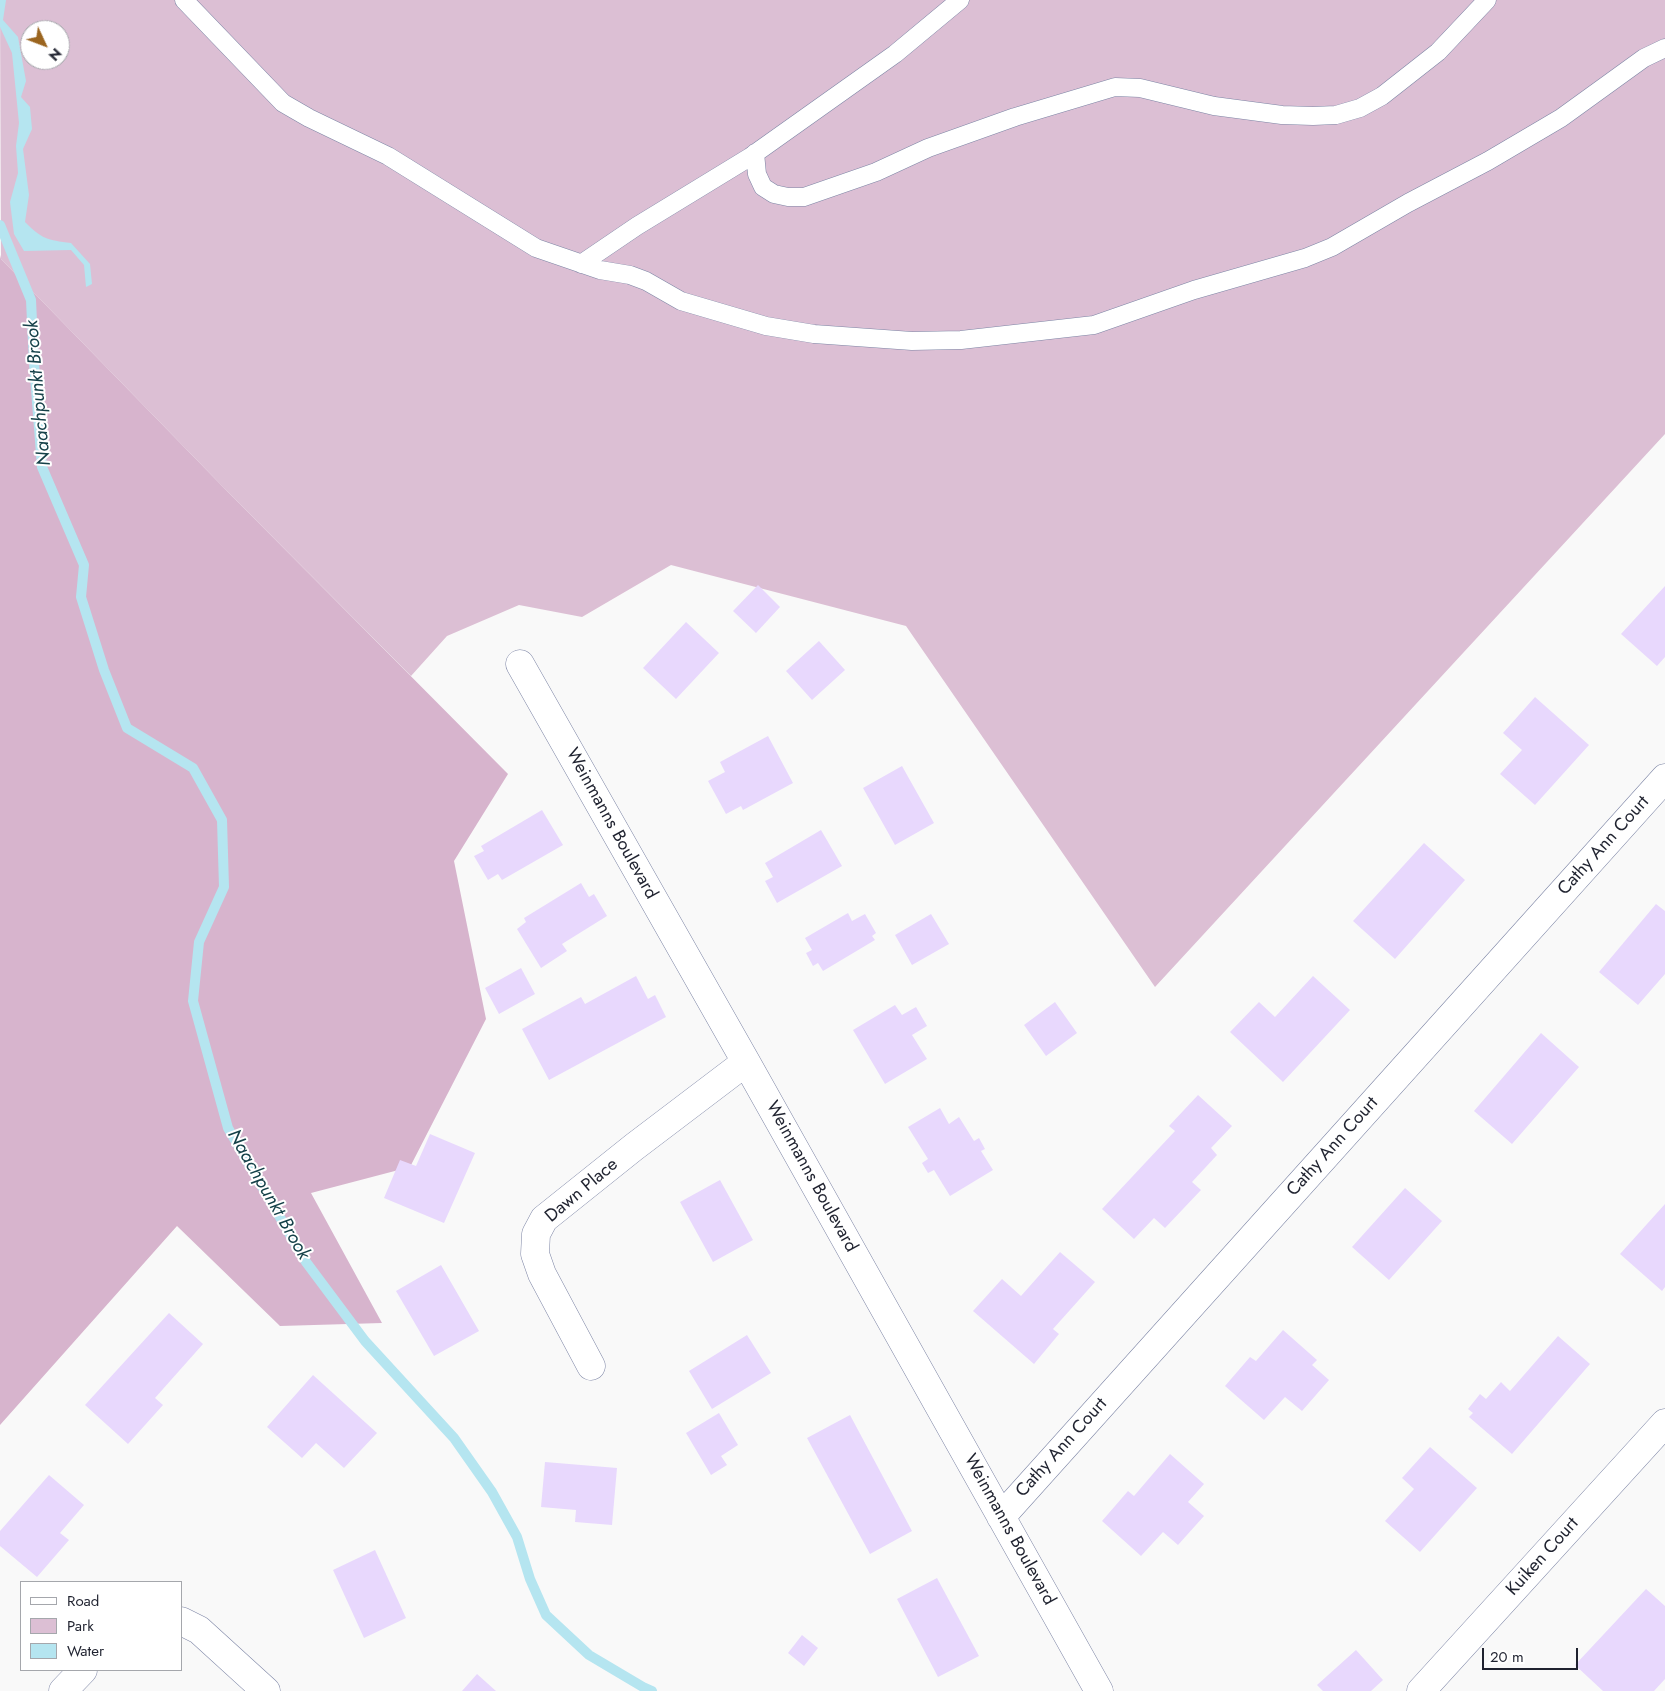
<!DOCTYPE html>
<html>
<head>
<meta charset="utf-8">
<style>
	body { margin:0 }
	#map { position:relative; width:1665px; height:1691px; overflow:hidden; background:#f9f9f9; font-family:Jost,sans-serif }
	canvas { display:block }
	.legend { position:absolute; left:20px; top:1581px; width:162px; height:90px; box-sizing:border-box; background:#fff; border:1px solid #a5a7ac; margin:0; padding:6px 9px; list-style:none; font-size:15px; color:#1f222f }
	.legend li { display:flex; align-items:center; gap:10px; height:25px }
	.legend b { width:25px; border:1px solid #a5a7ac }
	.north { position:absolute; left:20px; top:20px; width:50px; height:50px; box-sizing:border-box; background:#fff; border:1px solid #a5a7ac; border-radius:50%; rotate:133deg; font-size:14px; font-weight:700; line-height:20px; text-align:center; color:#1f222f }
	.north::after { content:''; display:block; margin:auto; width:18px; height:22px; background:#9b651f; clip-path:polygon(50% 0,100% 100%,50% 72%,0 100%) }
	.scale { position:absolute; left:1482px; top:1648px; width:96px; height:22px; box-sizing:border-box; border:2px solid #1f222f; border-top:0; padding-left:6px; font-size:15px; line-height:18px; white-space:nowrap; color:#1f222f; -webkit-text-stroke:4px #fff; paint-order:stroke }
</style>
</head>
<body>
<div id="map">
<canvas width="1665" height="1691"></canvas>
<ul class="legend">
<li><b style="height:6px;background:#fff"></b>Road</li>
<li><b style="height:14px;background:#dcbfd4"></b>Park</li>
<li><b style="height:14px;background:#b5e5f0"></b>Water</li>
</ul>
<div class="north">N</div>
<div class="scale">20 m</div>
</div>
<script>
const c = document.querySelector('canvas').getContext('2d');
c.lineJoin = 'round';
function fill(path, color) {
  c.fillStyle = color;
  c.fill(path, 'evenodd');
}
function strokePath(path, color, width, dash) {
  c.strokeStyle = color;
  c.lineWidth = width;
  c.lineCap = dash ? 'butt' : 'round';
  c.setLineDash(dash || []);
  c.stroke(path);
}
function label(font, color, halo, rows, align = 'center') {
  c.font = font + ' Jost,sans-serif';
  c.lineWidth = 4;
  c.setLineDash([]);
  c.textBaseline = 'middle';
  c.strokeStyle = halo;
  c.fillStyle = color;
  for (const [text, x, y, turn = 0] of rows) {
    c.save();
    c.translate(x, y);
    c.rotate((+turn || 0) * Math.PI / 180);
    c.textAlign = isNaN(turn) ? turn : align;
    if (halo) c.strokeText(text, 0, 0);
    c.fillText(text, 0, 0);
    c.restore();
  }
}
fill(new Path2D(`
	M0 0H1665V434L1155 987 906 626 671 565 582 617 519 605 447 636 411 676 228 492 1 259ZM30 30H60V60H30Z`), '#dcbfd4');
fill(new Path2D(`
	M0 255 1 259 228 492 508 774 454 861 486 1019 410 1167 311 1193 382 1323 280 1326 177 1226 0 1425Z`), '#d7b4cd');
fill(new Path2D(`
	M0 0H6L3 20 18 37 26 81 21 97 30 107 32 129 23 149 29 195 25 222C42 239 47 240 71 243L90 264 92 284 86 287 84 265 71 250 24 251 14 234 10 202 18 173 16 146 19 123 12 53 0 27Z`), '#b5e5f0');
strokePath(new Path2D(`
	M0 225 31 300 34 363 42 467 84 565 81 597 104 670 127 728 193 768 222 820 224 887 199 942 193 1001 228 1128 306 1262 365 1341 454 1438 492 1492 517 1537 530 1579 546 1615 589 1655 643 1687 652 1691`), '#b5e5f0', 10);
fill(new Path2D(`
	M758 585 780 607 756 633 733 611Z
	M1665 586V657L1657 666 1621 634Z
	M686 622 719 653 676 699 643 668Z
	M819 641 845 670 812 700 786 671Z
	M1535 697 1589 745 1535 805 1500 774 1522 750 1503 733Z
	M768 736 793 783 743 810 741 806 726 814 708 781 725 772 720 762Z
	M902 766 934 823 895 845 863 788Z
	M542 810 563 845 502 880 498 874 488 880 474 856 484 851 481 846Z
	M821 830 842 866 777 903 765 881 773 877 765 863Z
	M1424 843 1465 880 1395 959 1353 921Z
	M581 883 589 897 594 894 607 916 562 944 567 951 541 968 517 929 526 922 524 918Z
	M1656 904 1665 911V974L1638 1005 1599 972Z
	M848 913 852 921 865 914 876 933 872 936 875 940 823 971 818 963 813 966 806 953 812 950 805 938Z
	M931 914 949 944 912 965 895 935Z
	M521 968 535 994 499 1014 485 988Z
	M636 976 648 999 655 995 666 1017 549 1080 522 1029 581 997 585 1004Z
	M1313 976 1350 1010 1283 1082 1230 1032 1259 1002 1275 1017Z
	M1055 1002 1077 1033 1046 1056 1024 1025Z
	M895 1005 902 1015 916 1007 927 1026 912 1035 927 1059 885 1084 853 1030Z
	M1541 1033 1579 1067 1512 1144 1474 1111Z
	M1198 1095 1232 1126 1211 1148 1217 1155 1192 1182 1201 1190 1165 1228 1154 1218 1134 1239 1102 1209 1175 1131 1169 1126Z
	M940 1108 949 1124 959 1117 974 1141 979 1138 985 1149 981 1151 993 1170 950 1196 934 1170 928 1173 922 1163 928 1159 908 1127Z
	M430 1134 475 1153 444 1223 384 1198 400 1160 416 1166Z
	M720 1180 753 1240 713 1262 680 1202Z
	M1405 1188 1442 1221 1389 1280 1352 1247Z
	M1665 1204V1287L1662 1291 1620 1254Z
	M1060 1252 1095 1282 1053 1329 1059 1334 1034 1364 973 1311 1002 1279 1021 1296Z
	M441 1265 479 1331 434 1356 396 1291Z
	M169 1313 203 1344 155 1398 163 1405 128 1444 85 1405Z
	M1283 1330 1317 1360 1312 1365 1329 1380 1302 1411 1285 1397 1264 1420 1225 1386 1250 1357 1256 1361Z
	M747 1335 771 1373 712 1409 689 1371Z
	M1558 1336 1590 1364 1512 1454 1469 1417 1473 1413 1468 1409 1480 1394 1486 1399 1501 1382 1510 1391Z
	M313 1375 377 1433 344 1468 316 1443 302 1458 267 1427Z
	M719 1413 738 1445 721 1456 727 1465 711 1475 686 1433Z
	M850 1415 912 1531 870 1554 807 1438Z
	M1430 1447 1477 1488 1420 1552 1385 1521 1414 1489 1402 1478Z
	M1170 1454 1204 1484 1188 1502 1204 1516 1178 1545 1163 1532 1141 1556 1102 1521 1128 1491 1134 1496Z
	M545 1462 617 1468 612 1525 575 1522 576 1510 541 1507Z
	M49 1475 84 1505 60 1533 69 1540 37 1577 0 1546V1531Z
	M375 1550 406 1618 364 1638 333 1570Z
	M937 1578 979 1656 938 1677 897 1599Z
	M1646 1589 1665 1606V1679L1654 1691H1603L1575 1665Z
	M802 1635 818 1648 804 1666 788 1653Z
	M1356 1650 1383 1680 1371 1691H1323L1317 1685Z
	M477 1674 496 1691H462Z`), '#e8d8fd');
const lane = new Path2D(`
	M184 0 283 103 309 118 388 156 536 248 600 270 630 275 646 281 681 301 766 326 814 334 912 341 961 340 1094 325 1194 290 1305 258 1332 247 1408 203 1488 161 1561 118 1644 58 1665 48
	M755 153 757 174 763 187 774 194 788 197H804L876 172 928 148 1015 117 1115 87 1140 88 1214 106 1282 115 1313 116 1336 115 1360 108 1382 96 1438 52 1487 0
	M581 264 637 226 750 157 895 54 960 0`);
const street = new Path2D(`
	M520 664 746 1062 1099 1691
	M591 1366 542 1274 535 1254 536 1234 544 1219 634 1147 746 1062
	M1001 1517 1665 778
	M181 1621 199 1630 266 1691
	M63 1691 83 1670
	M1421 1691 1665 1423`);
strokePath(lane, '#7d85a5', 19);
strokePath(street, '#7d85a5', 29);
strokePath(lane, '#fff', 18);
strokePath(street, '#fff', 28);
label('18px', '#1f222f', '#fff', [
	["Weinmanns Boulevard",611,824,61],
	["Cathy Ann Court",1604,846,-48],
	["Cathy Ann Court",1333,1147,-48],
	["Weinmanns Boulevard",811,1177,61],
	["Dawn Place",582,1191,-40],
	["Cathy Ann Court",1062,1448,-48],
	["Weinmanns Boulevard",1009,1530,61],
	["Kuiken Court",1543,1557,-48]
]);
label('italic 19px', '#154149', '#fff', [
	["Naachpunkt Brook",39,393,-95],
	["Naachpunkt Brook",268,1195,60]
]);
</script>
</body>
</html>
